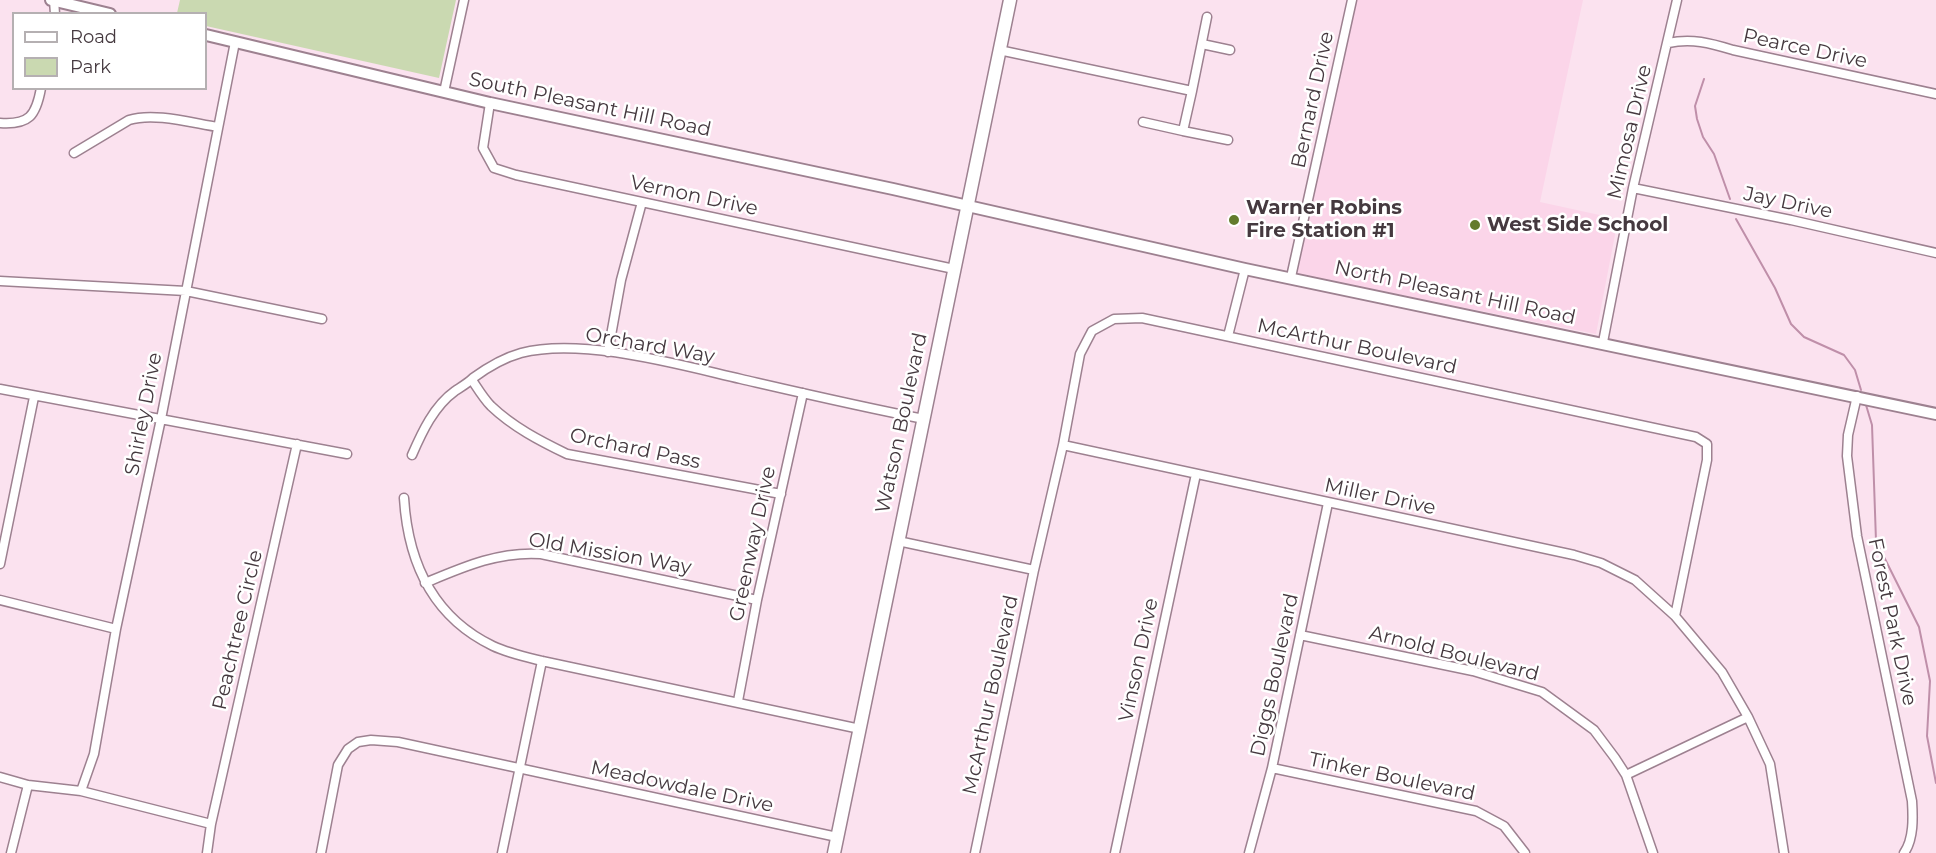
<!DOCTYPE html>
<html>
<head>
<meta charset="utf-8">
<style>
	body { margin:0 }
	#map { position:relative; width:1936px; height:853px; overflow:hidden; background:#fbe2ef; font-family:Montserrat,sans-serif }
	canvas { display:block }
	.legend { position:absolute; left:12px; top:12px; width:195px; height:78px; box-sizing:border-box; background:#fff; border:2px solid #b5b0b2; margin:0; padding:8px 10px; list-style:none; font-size:18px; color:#45393f }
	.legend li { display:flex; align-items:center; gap:12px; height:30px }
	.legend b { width:30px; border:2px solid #b5b0b2 }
</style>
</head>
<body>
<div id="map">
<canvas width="1936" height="853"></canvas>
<ul class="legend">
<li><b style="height:8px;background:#fff"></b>Road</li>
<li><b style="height:16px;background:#cad9b1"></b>Park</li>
</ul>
</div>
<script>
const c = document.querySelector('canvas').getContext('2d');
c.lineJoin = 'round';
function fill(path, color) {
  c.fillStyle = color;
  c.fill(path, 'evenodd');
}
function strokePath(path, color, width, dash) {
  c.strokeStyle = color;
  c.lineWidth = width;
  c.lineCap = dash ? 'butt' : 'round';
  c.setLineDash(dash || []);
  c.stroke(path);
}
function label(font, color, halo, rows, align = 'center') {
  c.font = font + ' Montserrat,sans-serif';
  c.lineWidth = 5;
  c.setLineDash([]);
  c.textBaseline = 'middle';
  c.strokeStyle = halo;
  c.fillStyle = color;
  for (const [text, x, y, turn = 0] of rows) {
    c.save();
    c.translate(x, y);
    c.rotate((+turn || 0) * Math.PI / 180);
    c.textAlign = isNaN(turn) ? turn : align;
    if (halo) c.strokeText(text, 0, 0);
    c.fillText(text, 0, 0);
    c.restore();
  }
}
fill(new Path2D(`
	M1356 0H1583L1540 202 1618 219 1596 334 1297 274Z`), '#fbd5e9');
fill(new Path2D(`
	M180 0H456L439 78 206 26V14L177 13Z`), '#cad9b1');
strokePath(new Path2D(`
	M1704 79 1695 106 1697 119 1703 137 1714 154 1730 199
	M1736 219 1775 288 1791 324 1804 337 1844 355 1855 370 1861 390
	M1866 405 1872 425 1876 541 1919 627 1930 681 1927 736 1936 783`), '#bf8fa9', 2);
const minor = new Path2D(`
	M54 0 55 14
	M1668 43C1692 38 1710 43 1733 50L1936 94
	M1202 44 1230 50
	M999 50 1192 91 1207 17
	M1192 91 1183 131 1228 140
	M444 92 464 0
	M490 103 483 148 494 168 516 175 954 269
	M1143 122 1183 131
	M0 123C29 125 36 116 41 88
	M74 153 129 120C154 112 192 123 218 127
	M1633 188 1791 220 1936 253
	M1291 277 1352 0
	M0 281 186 291 322 319
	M1228 336 1245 269
	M1603 342 1633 188 1677 0
	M608 352 621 280 642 202
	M472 380C478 389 484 399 491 406 513 427 540 441 567 454L781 494
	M0 389 347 454
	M1857 396 1848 435 1847 456 1857 536 1912 801C1913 817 1914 839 1904 853
	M1063 445 1574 555 1601 563 1635 580 1675 616
	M412 455C422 432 434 406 455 391 461 387 468 383 473 378 488 367 503 358 521 353 582 337 680 365 741 379 802 393 862 407 924 419
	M404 498C408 562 433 617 493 646 508 653 526 657 542 661L860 729
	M898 541 1034 570
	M0 564 34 397
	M425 583C463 567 499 551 541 554L757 600
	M0 600 116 629
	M1300 635 1473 671 1542 692 1594 730 1615 758 1626 775 1653 853
	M738 701 757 600 803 393
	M1272 768 1476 811 1504 826 1525 853
	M1626 775 1748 717
	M0 777 28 785 81 791 211 824 297 444
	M81 791 94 754 116 629 161 419 235 42
	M11 853 28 785
	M207 853 211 824
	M321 853 338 765 348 749 358 742 371 740 398 742 837 837
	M502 853 542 661
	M975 853 1034 570 1063 445 1080 354 1092 331 1114 319 1142 318 1696 437 1707 444V460L1675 616 1722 672 1748 717 1770 764 1784 853
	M1115 853 1196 474
	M1249 853 1272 768 1328 503`);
const tertiary = new Path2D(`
	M51 0 110 14
	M206 35 490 103 893 189 1245 269 1936 414`);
const secondary = new Path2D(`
	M834 853 1010 0`);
strokePath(minor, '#9d8190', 11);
strokePath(tertiary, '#9d8190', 14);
strokePath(secondary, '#9d8190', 15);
strokePath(minor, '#fff', 8);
strokePath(tertiary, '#fff', 10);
strokePath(secondary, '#fff', 12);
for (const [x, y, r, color] of [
	[1234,220,6,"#637b2d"],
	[1475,225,6,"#637b2d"]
]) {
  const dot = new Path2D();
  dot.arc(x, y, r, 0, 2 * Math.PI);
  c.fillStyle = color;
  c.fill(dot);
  strokePath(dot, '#fff', 2);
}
label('20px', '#45393f', '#fff', [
	["Pearce Drive",1805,49,12],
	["Bernard Drive",1313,100,-78],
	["South Pleasant Hill Road",590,105,12],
	["Mimosa Drive",1630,132,-77],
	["Vernon Drive",694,196,12],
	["Jay Drive",1788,203,12],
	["North Pleasant Hill Road",1455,293,12],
	["Orchard Way",650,346,10],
	["McArthur Boulevard",1357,347,12],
	["Shirley Drive",144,414,-79],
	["Watson Boulevard",902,423,-78],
	["Orchard Pass",635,449,12],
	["Miller Drive",1380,497,12],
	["Greenway Drive",753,544,-78],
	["Old Mission Way",610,554,10],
	["Forest Park Drive",1892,622,78],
	["Peachtree Circle",238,630,-77],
	["Arnold Boulevard",1454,654,14],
	["Vinson Drive",1139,660,-78],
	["Diggs Boulevard",1275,675,-78],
	["McArthur Boulevard",991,695,-78],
	["Tinker Boulevard",1392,777,12],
	["Meadowdale Drive",682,787,12]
]);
label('bold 20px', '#45393f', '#fff', [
	["Warner Robins",1246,208],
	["Fire Station #1",1246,231],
	["West Side School",1487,225]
], 'left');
</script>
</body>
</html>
